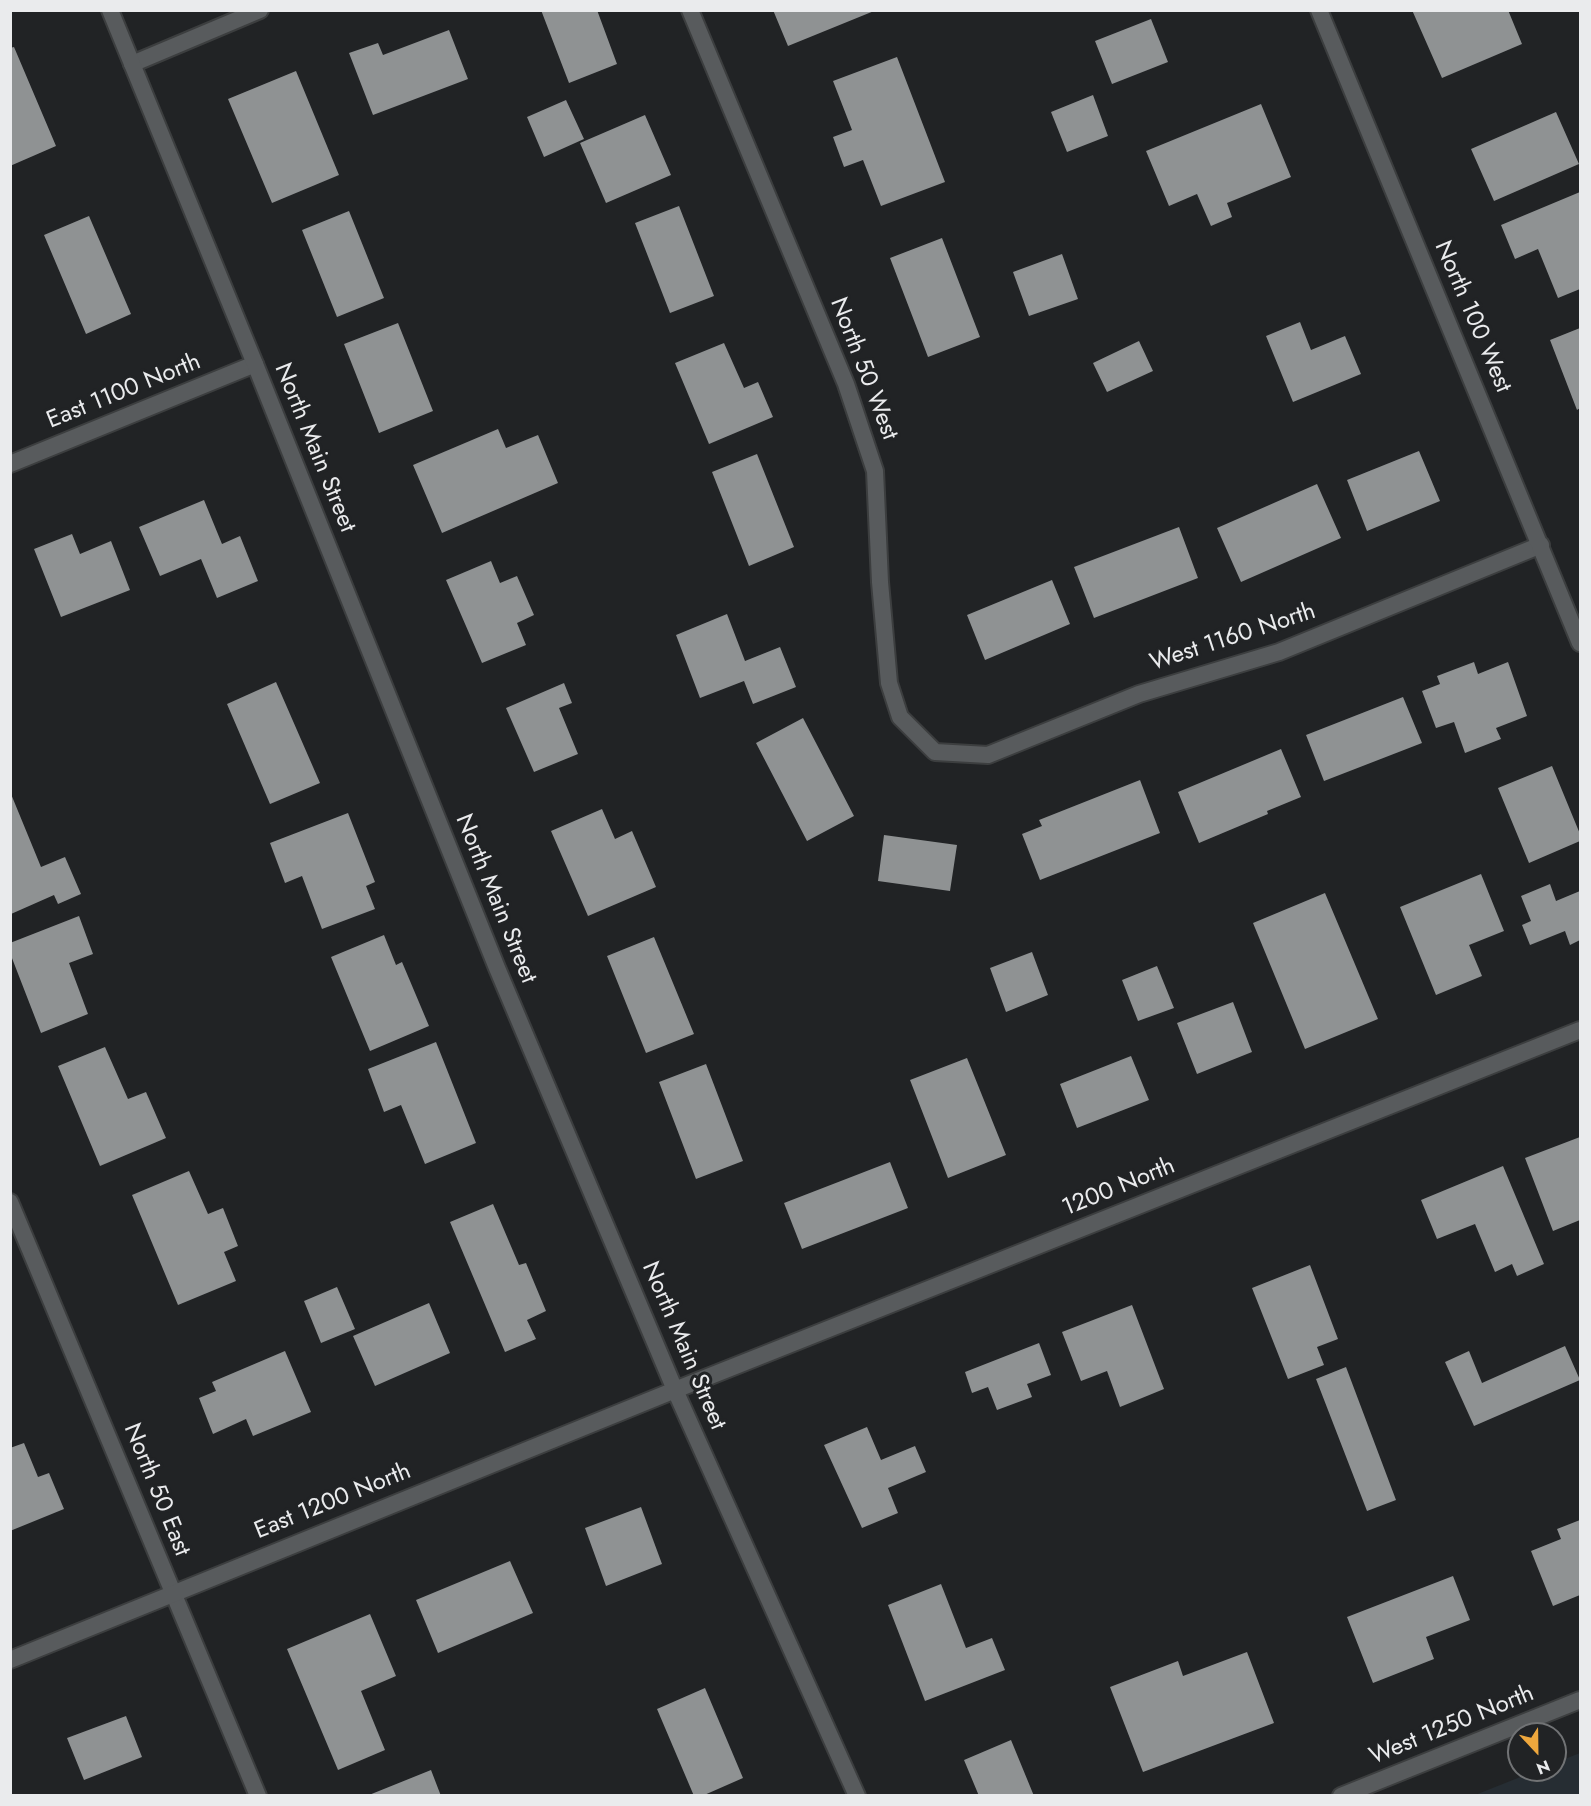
<!DOCTYPE html>
<html>
<head>
<meta charset="utf-8">
<style>
	body { margin:0 }
	#map { position:relative; width:1591px; height:1806px; overflow:hidden; background:#212325; font-family:Jost,sans-serif }
	canvas { display:block }
	.frame { position:absolute; inset:0; border:12px solid #eaebed; pointer-events:none }
	.north { position:absolute; left:1507px; top:1722px; width:60px; height:60px; box-sizing:border-box; background:#212325; border:2px solid #717375; border-radius:50%; rotate:158deg; font-size:16px; font-weight:700; line-height:24px; text-align:center; color:#eaebed }
	.north::after { content:''; display:block; margin:auto; width:21px; height:27px; background:#eea73d; clip-path:polygon(50% 0,100% 100%,50% 72%,0 100%) }
</style>
</head>
<body>
<div id="map">
<canvas width="1591" height="1806"></canvas>
<div class="frame"></div>
<div class="north">N</div>
</div>
<script>
const c = document.querySelector('canvas').getContext('2d');
c.lineJoin = 'round';
function fill(path, color) {
  c.fillStyle = color;
  c.fill(path, 'evenodd');
}
function strokePath(path, color, width, dash) {
  c.strokeStyle = color;
  c.lineWidth = width;
  c.lineCap = dash ? 'butt' : 'round';
  c.setLineDash(dash || []);
  c.stroke(path);
}
function label(font, color, halo, rows, align = 'center') {
  c.font = font + ' Jost,sans-serif';
  c.lineWidth = 6;
  c.setLineDash([]);
  c.textBaseline = 'middle';
  c.strokeStyle = halo;
  c.fillStyle = color;
  for (const [text, x, y, turn = 0] of rows) {
    c.save();
    c.translate(x, y);
    c.rotate((+turn || 0) * Math.PI / 180);
    c.textAlign = isNaN(turn) ? turn : align;
    if (halo) c.strokeText(text, 0, 0);
    c.fillText(text, 0, 0);
    c.restore();
  }
}
fill(new Path2D(`
	M1580 1753V1795H1475L1538 1770H1555V1763Z`), '#262d33');
fill(new Path2D(`
	M541 10H597L617 64 569 83Z
	M773 10H874V11L788 46Z
	M1412 10H1508L1522 44 1442 78Z
	M1151 19 1168 62 1112 84 1095 41Z
	M449 30 468 79 373 115 349 53 378 43 383 55Z
	M14 47 56 146 10 166V48Z
	M897 57 945 182 881 206 863 160 844 167 833 137 852 130 833 81Z
	M296 71 339 175 272 203 228 99Z
	M1093 95 1108 136 1067 152 1051 112Z
	M566 100 584 139 544 157 527 117Z
	M1261 104 1291 177 1227 203 1232 217 1211 226 1197 194 1169 206 1146 151Z
	M1556 112 1579 164 1494 201 1471 149Z
	M645 115 671 175 606 203 580 143Z
	M1580 192V289L1558 298 1538 249 1515 259 1501 225Z
	M679 206 714 296 670 313 635 223Z
	M349 211 384 298 337 317 302 230Z
	M89 216 131 314 86 334 44 235Z
	M942 238 980 337 928 357 890 258Z
	M1062 254 1078 299 1029 316 1013 272Z
	M1300 322 1311 350 1345 336 1361 374 1293 402 1266 336Z
	M398 323 433 411 379 433 344 344Z
	M1580 328V408L1577 410 1550 340Z
	M1139 341 1153 371 1107 392 1093 363Z
	M724 343 744 388 758 382 773 417 709 444 675 363Z
	M498 429 506 448 538 435 558 483 442 533 413 465Z
	M1419 451 1440 501 1367 531 1347 480Z
	M757 454 794 547 749 566 712 472Z
	M1317 484 1341 538 1241 582 1217 528Z
	M204 500 222 544 240 536 258 581 217 598 201 559 160 576 139 527Z
	M1179 527 1198 578 1094 618 1074 567Z
	M72 534 80 554 111 541 130 590 61 617 34 549Z
	M491 561 500 583 517 576 534 615 517 623 526 645 482 663 446 580Z
	M1052 580 1070 624 985 660 967 615Z
	M727 614 745 661 780 647 796 687 753 704 744 681 700 698 676 635Z
	M1474 662 1478 674 1508 662 1527 716 1496 728 1501 739 1465 753 1454 722 1436 728 1422 691 1440 684 1437 676Z
	M276 682 320 783 270 804 227 704Z
	M564 683 572 703 559 708 578 754 534 772 506 708Z
	M1403 697 1422 743 1324 781 1306 735Z
	M803 718 854 816 807 841 756 743Z
	M1281 749 1301 797 1267 811 1268 814 1199 843 1178 792Z
	M1552 766 1580 834V841L1529 863 1498 788Z
	M1140 780 1160 833 1040 880 1022 834 1042 826 1039 820Z
	M11 794 41 867 65 857 81 894 58 904 54 895 11 914Z
	M602 809 615 839 632 831 656 887 588 916 551 831Z
	M348 813 375 882 366 886 375 909 322 929 302 876 285 883 270 843Z
	M884 835 957 845 950 891 878 881Z
	M1481 874 1504 931 1469 945 1482 976 1436 995 1400 907Z
	M1550 884 1556 901 1580 891V940L1570 945 1565 931 1530 945 1522 925 1531 921 1521 896Z
	M1325 893 1378 1019 1305 1049 1253 923Z
	M79 916 93 954 69 963 88 1014 41 1033 10 953V943Z
	M384 935 396 965 402 962 429 1026 370 1051 331 957Z
	M654 937 694 1034 646 1053 607 956Z
	M1032 952 1048 995 1006 1012 990 968Z
	M1157 966 1174 1008 1138 1021 1122 980Z
	M1233 1002 1252 1052 1197 1074 1177 1023Z
	M436 1042 476 1143 425 1164 401 1105 384 1112 368 1069Z
	M105 1047 128 1099 146 1092 166 1138 100 1166 58 1066Z
	M1131 1056 1149 1100 1077 1128 1060 1084Z
	M967 1058 1006 1155 948 1178 910 1080Z
	M706 1064 743 1161 696 1179 659 1082Z
	M1580 1137V1220L1553 1231 1525 1158Z
	M890 1162 908 1208 802 1249 784 1203Z
	M1503 1166 1544 1264 1517 1276 1512 1264 1495 1272 1475 1224 1437 1239 1421 1200Z
	M189 1171 208 1214 223 1208 238 1246 224 1252 236 1281 178 1305 132 1195Z
	M493 1204 519 1265 526 1263 546 1311 527 1320 536 1339 505 1352 450 1222Z
	M1310 1265 1338 1339 1317 1347 1324 1365 1288 1379 1252 1288Z
	M337 1287 355 1329 321 1343 304 1301Z
	M429 1303 450 1353 375 1386 353 1336Z
	M1132 1305 1164 1389 1120 1407 1107 1371 1081 1381 1062 1332Z
	M1039 1343 1051 1375 1027 1384 1032 1397 997 1410 988 1387 972 1393 965 1372Z
	M1565 1346 1580 1380 1474 1426 1445 1362 1469 1351 1482 1383Z
	M285 1351 311 1412 253 1436 246 1419 213 1434 199 1398 216 1391 212 1382Z
	M1346 1367 1396 1500 1367 1511 1316 1379Z
	M867 1427 881 1460 915 1446 926 1472 888 1488 898 1513 862 1528 824 1445Z
	M24 1443 38 1477 49 1473 64 1509 10 1531V1448Z
	M641 1507 662 1564 606 1586 585 1528Z
	M1580 1520V1595L1553 1606 1531 1551 1561 1539 1557 1529Z
	M510 1561 533 1613 438 1653 416 1600Z
	M1453 1576 1470 1620 1426 1637 1434 1659 1373 1683 1347 1617Z
	M941 1584 966 1648 992 1638 1005 1670 925 1701 888 1605Z
	M370 1614 396 1676 361 1691 385 1750 338 1770 287 1649Z
	M1247 1652 1274 1723 1143 1772 1110 1687 1178 1661 1183 1676Z
	M705 1688 743 1778 702 1796H694L657 1709Z
	M126 1716 142 1757 84 1780 67 1738Z
	M1011 1740 1034 1796H979L964 1760Z
	M431 1770 441 1796H369V1795Z`), '#8f9293');
const minor = new Path2D(`
	M690 10 846 384 875 471 880 582 889 683 900 717 935 752 988 755 1139 694 1279 652 1541 545
	M132 64 260 10
	M10 464 255 364
	M10 1202 258 1796
	M1341 1796 1580 1700`);
const tertiary = new Path2D(`
	M110 10 255 364 497 968 675 1390 857 1796
	M1319 10 1580 643
	M10 1660 675 1390 1580 1030`);
strokePath(minor, '#3c3e3f', 20);
strokePath(tertiary, '#3c3e3f', 20);
strokePath(minor, '#585b5d', 16);
strokePath(tertiary, '#585b5d', 16);
label('24px', '#eaebed', '#212325', [
	["North 100 West",1472,317,67],
	["North 50 West",863,369,69],
	["East 1100 North",124,392,-22],
	["North Main Street",314,448,68],
	["West 1160 North",1233,638,-18],
	["North Main Street",495,899,68],
	["1200 North",1119,1188,-22],
	["North Main Street",683,1346,67],
	["North 50 East",156,1490,68],
	["East 1200 North",333,1502,-22],
	["West 1250 North",1452,1726,-22]
]);
</script>
</body>
</html>
